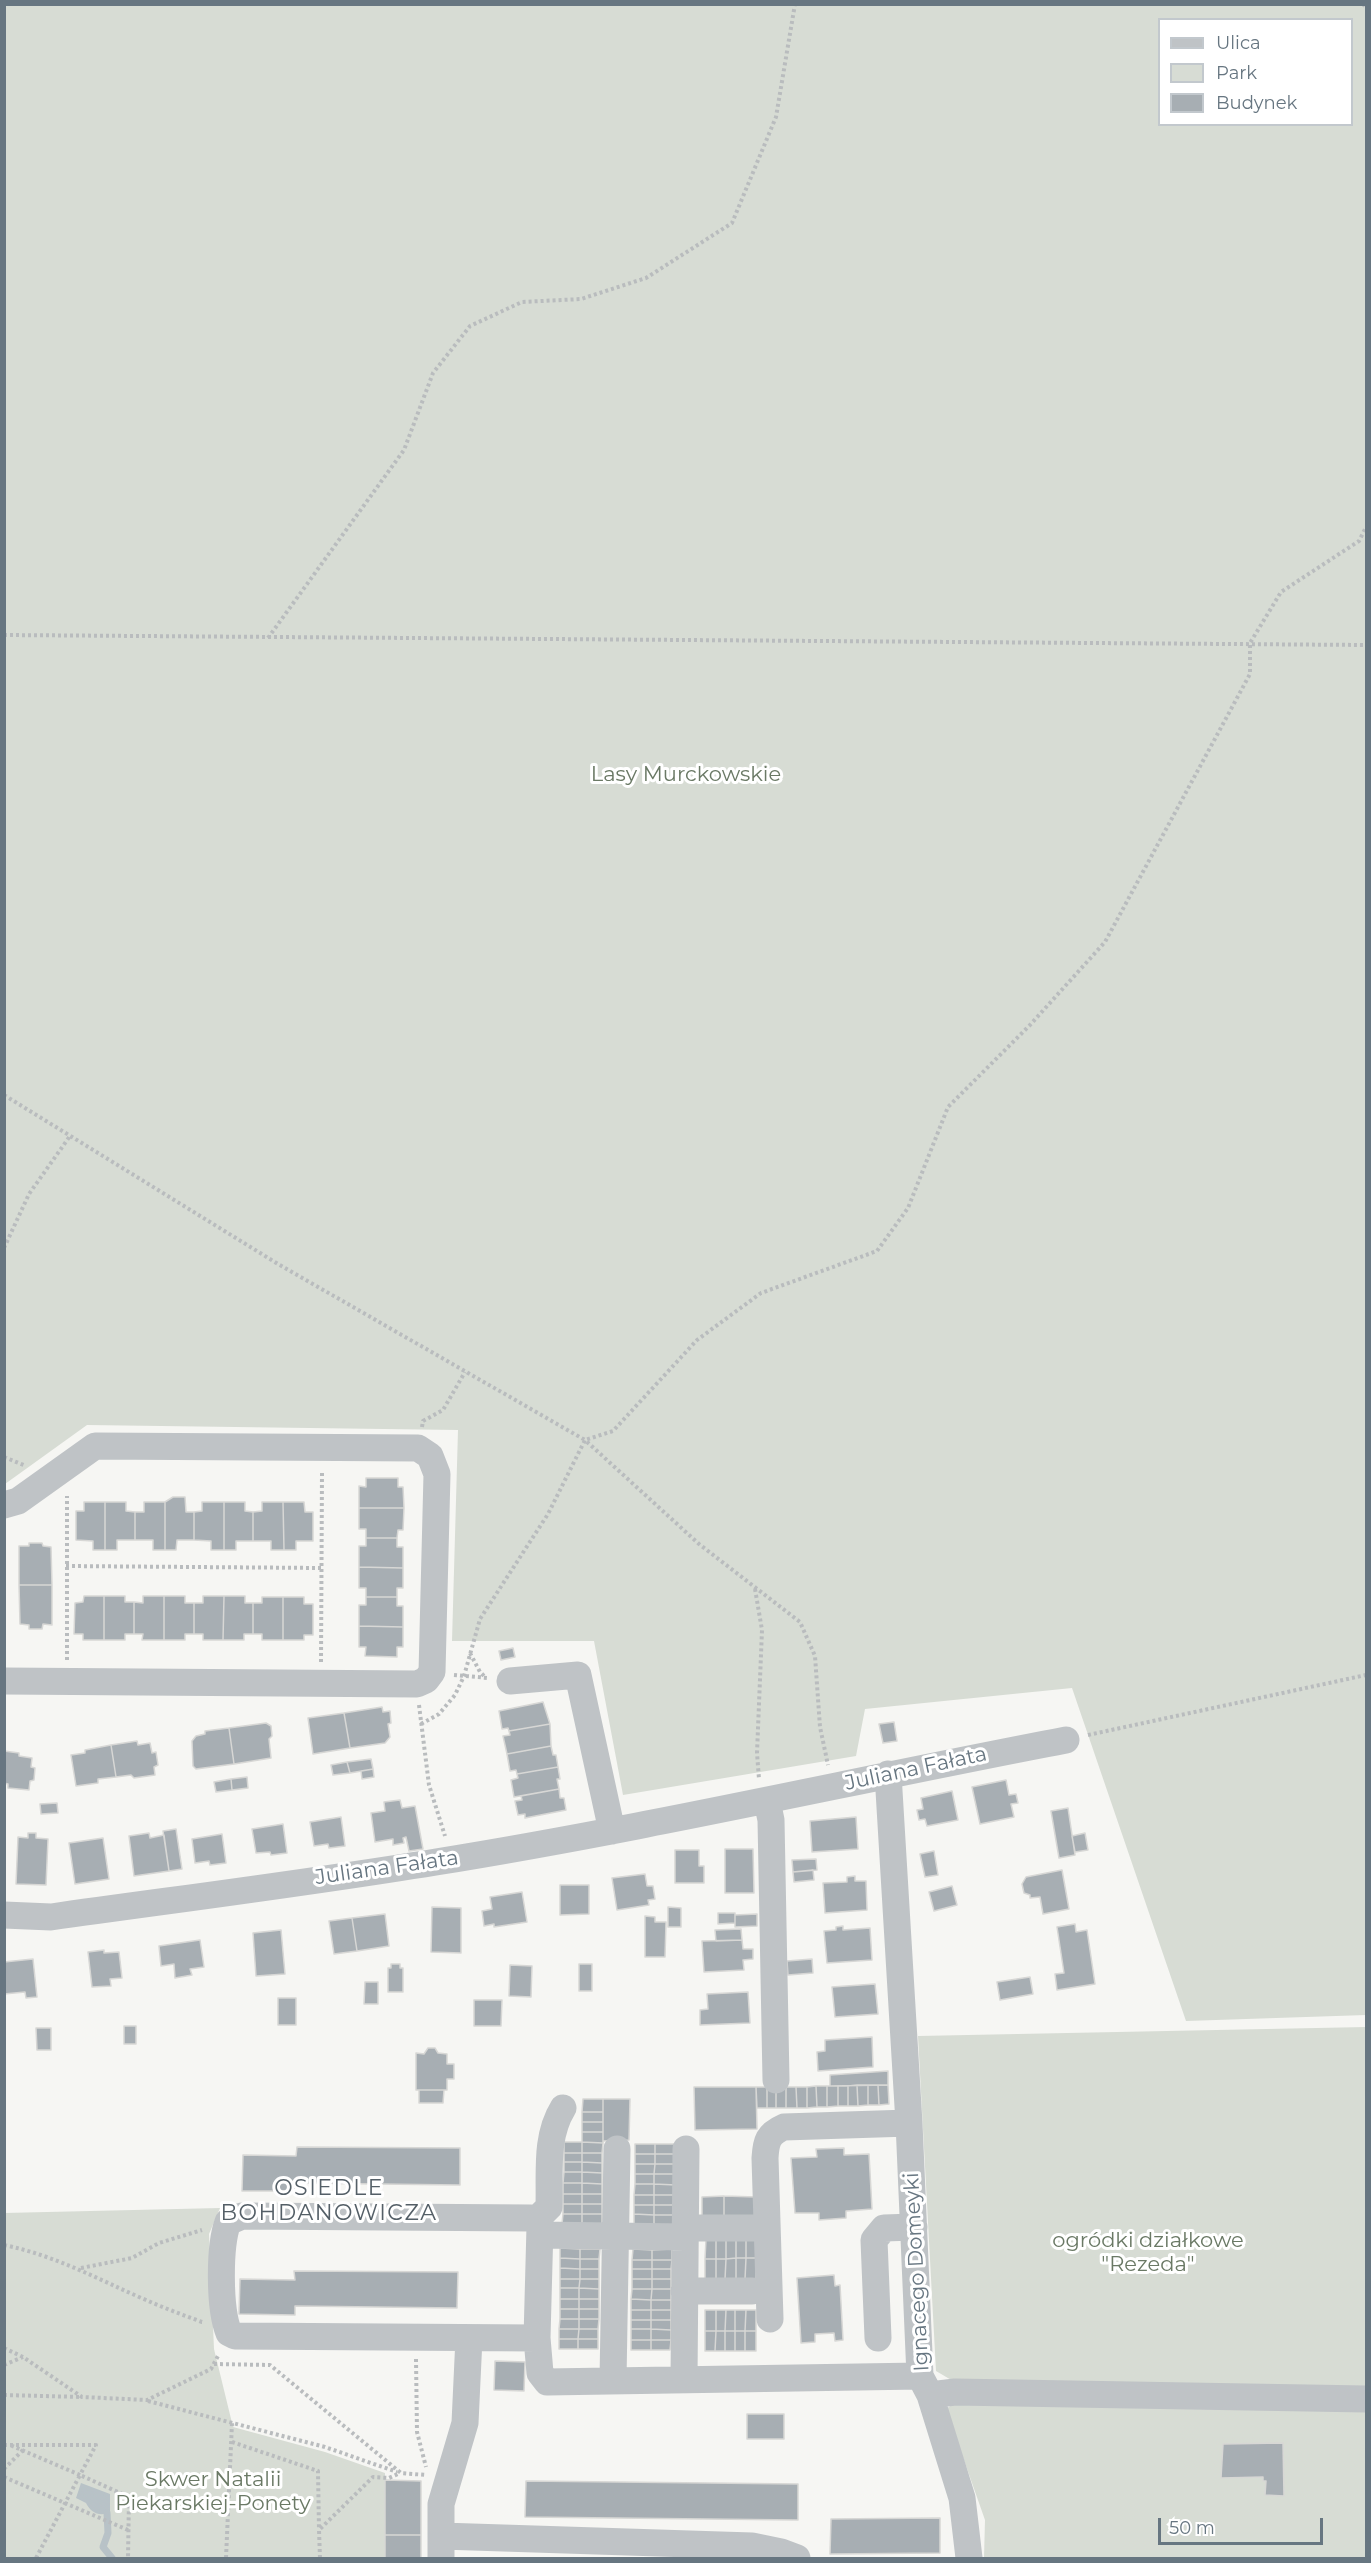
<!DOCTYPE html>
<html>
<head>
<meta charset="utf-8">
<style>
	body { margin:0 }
	#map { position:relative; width:1371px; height:2563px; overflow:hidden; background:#f6f6f3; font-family:Montserrat,sans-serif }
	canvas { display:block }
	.frame { position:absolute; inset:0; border:6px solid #677681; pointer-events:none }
	.legend { position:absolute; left:1158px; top:18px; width:195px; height:108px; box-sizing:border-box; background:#fff; border:2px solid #c2c8cd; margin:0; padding:8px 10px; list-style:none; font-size:18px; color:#677681 }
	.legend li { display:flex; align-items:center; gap:12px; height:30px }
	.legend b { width:30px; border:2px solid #c2c8cd }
	.scale { position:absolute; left:1158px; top:2518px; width:165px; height:27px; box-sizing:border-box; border:3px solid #677681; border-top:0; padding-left:8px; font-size:18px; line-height:21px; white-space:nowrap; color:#677681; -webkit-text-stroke:4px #fff; paint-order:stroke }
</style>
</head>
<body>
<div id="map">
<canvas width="1371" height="2563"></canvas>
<div class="frame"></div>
<ul class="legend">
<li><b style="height:8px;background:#bfc3c6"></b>Ulica</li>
<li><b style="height:16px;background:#d7dcd4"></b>Park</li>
<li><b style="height:16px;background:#a7aeb3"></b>Budynek</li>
</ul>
<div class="scale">50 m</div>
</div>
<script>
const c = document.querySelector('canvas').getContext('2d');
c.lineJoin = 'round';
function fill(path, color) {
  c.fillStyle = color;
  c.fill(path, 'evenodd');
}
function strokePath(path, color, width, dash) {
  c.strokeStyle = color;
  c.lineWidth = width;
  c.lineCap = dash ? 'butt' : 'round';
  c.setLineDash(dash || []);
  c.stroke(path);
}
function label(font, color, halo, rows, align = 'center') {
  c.font = font + ' Montserrat,sans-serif';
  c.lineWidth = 6;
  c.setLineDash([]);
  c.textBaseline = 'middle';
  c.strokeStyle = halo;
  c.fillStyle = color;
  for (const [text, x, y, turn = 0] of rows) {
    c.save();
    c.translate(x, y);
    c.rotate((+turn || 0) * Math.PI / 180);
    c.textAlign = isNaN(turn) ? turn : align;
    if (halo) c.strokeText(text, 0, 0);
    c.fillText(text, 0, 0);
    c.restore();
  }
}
fill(new Path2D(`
	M5 4 1366 5V2015L1186 2021 1072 1688 865 1709 856 1756 623 1795 594 1641H452L458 1430 87 1425 5 1484ZM1160 20H1352V124H1160Z
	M1366 2027V2558H984L985 2520 946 2409 957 2401 953 2381 936 2371 918 2036Z
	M220 2208 209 2234 214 2349 233 2427 325 2452 385 2473V2558H5L4 2213Z`), '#d7dcd4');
fill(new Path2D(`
	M81 2483 110 2494V2512C100 2517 91 2513 86 2503L76 2498Z`), '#b8c2c7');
strokePath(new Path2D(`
	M107 2513 108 2533 103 2547 112 2558`), '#b8c2c7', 7);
const building = new Path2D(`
	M366 1478H398V1487H403L404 1508H359V1486L366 1487Z
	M173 1497H185L186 1512H194V1540H177L176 1550H165V1502Z
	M84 1502H105V1550H93V1541L76 1540V1511H84Z
	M105 1502H126V1511L135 1512V1540H117V1550H105Z
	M144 1502H165V1550H153V1540H135V1512H144Z
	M202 1502H224V1550H211V1541L194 1540V1512L202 1511Z
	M224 1502H245V1511L253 1512V1541H236V1550H224Z
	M262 1502H283L284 1550H271V1541H253V1512L262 1511Z
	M283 1502H304L305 1512H313V1541H296V1550H284Z
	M359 1508H404L403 1530H398L397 1538H366V1529H359Z
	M366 1538H397V1547H403V1568L359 1567V1546H366Z
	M29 1543H42L43 1546 51 1547 52 1585H19V1546H29Z
	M359 1567 403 1568V1588H397V1597H366V1588H359Z
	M19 1585H52V1625L43 1624 42 1629H29V1625L20 1624Z
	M84 1596H104V1640H83V1634H74L75 1603 83 1602Z
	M104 1596H125V1602H134V1634H125V1640H104Z
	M143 1596H164V1640H142L143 1634H134V1602L143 1603Z
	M164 1596H185V1603H194V1634H185V1640H164Z
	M203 1596H224L223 1640H203V1634H194V1603H203Z
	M224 1596H245V1603H253V1634H244V1640H223Z
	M262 1597H283V1640H262V1634H253V1603H262Z
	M283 1597H304V1604H313V1635H304V1640H283Z
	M366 1597H397V1606H403V1627L359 1626V1605H366Z
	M359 1626 403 1627V1647H397V1657L365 1656 366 1647H359Z
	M513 1648 515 1657 501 1660 499 1651Z
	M543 1702 550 1724 509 1731 508 1728 502 1729 499 1711Z
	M382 1707 383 1712 390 1711 391 1723 388 1724 390 1737 385 1743 350 1748 344 1713Z
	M344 1713 350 1748 313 1754 308 1718Z
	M894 1722 897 1741 883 1743 879 1724Z
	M266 1723 271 1726 272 1736 269 1739 271 1758 234 1764 229 1728Z
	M550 1724 551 1746 507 1754 503 1736 510 1735 509 1731Z
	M229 1728 234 1764 196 1769 193 1766 192 1741 196 1736 205 1734V1731Z
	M137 1741 138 1745 150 1743 152 1753 156 1752 158 1765 154 1767 155 1775 134 1778 131 1775 116 1777 111 1745Z
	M111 1745 116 1777 98 1779V1783L76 1786 71 1755 85 1753V1750Z
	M551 1746 553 1755H556L558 1767 517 1774 516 1770 510 1771 507 1754Z
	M4 1751 19 1753V1756L32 1758 31 1767 35 1768 34 1780 30 1781 29 1790 8 1788V1784L4 1783Z
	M371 1759 373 1769 350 1773 347 1762Z
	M347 1762 350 1773 333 1775 331 1765Z
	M558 1767 560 1779H557L559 1789 514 1797 511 1780 518 1778 517 1774Z
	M373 1769 374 1777 362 1779 361 1771Z
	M247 1777 248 1788 232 1790 231 1779Z
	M231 1779 232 1790 216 1792 214 1782Z
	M1006 1780 1009 1795 1016 1794 1018 1803 1011 1804 1014 1817 980 1824 972 1787Z
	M559 1789 560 1798H564L566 1810 525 1818V1814L518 1815 515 1801 522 1800 521 1796Z
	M952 1791 958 1820 927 1826 925 1819 919 1820 917 1810 923 1809 921 1798Z
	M400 1800 402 1808 415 1806 423 1849 409 1851 406 1837 403 1838 404 1843 393 1845V1839L375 1842 371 1813 385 1811 384 1802Z
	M57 1803 58 1813 41 1814 40 1804Z
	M1068 1808 1075 1855 1059 1858 1051 1811Z
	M341 1817 345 1846 329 1848 328 1844 314 1846 310 1822Z
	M856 1817 858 1849 812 1852 810 1821Z
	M283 1824 287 1853 271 1855 270 1852 256 1853 252 1829Z
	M176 1829 182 1869 169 1871 163 1831Z
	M28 1833H36V1838L48 1839 46 1885 16 1884 18 1837 28 1838Z
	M149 1833 150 1838 164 1835 169 1871 134 1876 129 1836Z
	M1085 1833 1088 1850 1075 1852 1072 1836Z
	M222 1834 226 1863 210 1865 209 1861 195 1863 192 1839Z
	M103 1838 109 1879 75 1884 69 1843Z
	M725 1849H753L754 1893H725Z
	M675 1850H699V1866H704V1883H675Z
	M934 1851 938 1875 925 1877 920 1854Z
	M816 1859 817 1870 793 1872 792 1860Z
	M813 1870 814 1880 794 1882 793 1872Z
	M1062 1870 1069 1909 1043 1914 1040 1897 1030 1898V1895L1024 1893 1022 1884 1026 1877Z
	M645 1874 647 1886H653L655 1899 648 1900 649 1905 617 1910 612 1878Z
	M855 1876V1881H866L867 1910 825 1913 823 1883 847 1882V1877Z
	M560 1885H589V1914L560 1915Z
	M952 1886 957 1905 934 1911 929 1892Z
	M522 1892 527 1922 494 1927V1924L484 1926 482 1911 492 1909 490 1897Z
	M432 1907 461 1908V1953L431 1952Z
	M668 1907 681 1908V1927H668Z
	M718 1913H735V1923L718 1924Z
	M385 1914 389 1946 357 1951 352 1918Z
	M757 1914V1926L735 1927V1915Z
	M645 1916 655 1917V1922H666L665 1957H645Z
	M352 1918 357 1951 334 1954 329 1921Z
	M1075 1924 1076 1932 1087 1930 1095 1984 1057 1990 1055 1974 1064 1973 1057 1927Z
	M843 1926V1930L870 1928 872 1960 827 1963 824 1931 836 1930V1927Z
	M741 1929 742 1940 716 1941 715 1930Z
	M281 1930 285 1974 256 1976 253 1933Z
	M200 1940 204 1967 190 1969 192 1975 175 1978 174 1964 161 1966 159 1946Z
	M742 1940 743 1949H753V1959L743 1960 744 1970 704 1972 702 1941Z
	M104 1950V1953L119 1952 122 1978 110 1979 111 1986 92 1987 88 1952Z
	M33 1959 37 1997 26 1998 25 1992 4 1994V1962Z
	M812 1959 813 1973 788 1975 787 1961Z
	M391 1964H400V1968H403V1992H388V1968H391Z
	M579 1964H592V1991H579Z
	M510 1965 532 1966 531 1997 509 1996Z
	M1030 1977 1033 1994 1000 2000 997 1982Z
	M365 1982H378V2004H364Z
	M875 1984 878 2014 835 2017 832 1987Z
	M748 1992 750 2023 700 2025V2010L708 2009 707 1994Z
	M278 1998H296V2025H278Z
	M474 2000H502L501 2026H474Z
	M124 2026H136V2044H124Z
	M36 2028H51V2050H37Z
	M872 2037 873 2067 818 2071 817 2052 825 2051V2040Z
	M428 2048H435L438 2053 447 2054V2064H454V2079H447V2090H416V2053L424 2054Z
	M888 2071V2085L830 2086V2075Z
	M857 2085 858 2106H848V2086Z
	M857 2085H868V2105L858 2106Z
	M868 2085H878L879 2105H868Z
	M878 2085H888L889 2104 879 2105Z
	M816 2086 817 2107 807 2108V2087Z
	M816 2086H827V2107H817Z
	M827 2086H838V2106L827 2107Z
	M838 2086H848V2106H838Z
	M694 2087H756L757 2129 695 2130Z
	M756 2087H767V2108H757Z
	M767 2087H776V2108H767Z
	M776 2087H786V2108H776Z
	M786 2087H796L797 2108H786Z
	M796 2087H807V2108H797Z
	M419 2090H444L443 2103H419Z
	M583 2099H603V2112H582Z
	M603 2099H630L629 2140 603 2141Z
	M582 2112H603V2122H582Z
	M582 2122H603V2132H582Z
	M582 2132H603V2143L582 2142Z
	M564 2142H582V2153H564Z
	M582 2142 603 2143 602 2153H582Z
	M635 2144H655V2154H635Z
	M655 2144H676V2154H655Z
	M297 2147 460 2148V2185L298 2183V2191H242L243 2155 296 2156Z
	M844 2148V2155L869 2154 872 2209 846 2211V2218L819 2220V2213H795L791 2158 817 2157 816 2149Z
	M564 2153H582V2162H564Z
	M582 2153H602V2163L582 2162Z
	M635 2154H655V2164H635Z
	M655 2154H676V2164H655Z
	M564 2162H582V2172H564Z
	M582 2162 602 2163V2173L582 2172Z
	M635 2164H655L654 2174H635Z
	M655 2164H676V2174H654Z
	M564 2172H582V2183H563Z
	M582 2172 602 2173V2184L582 2183Z
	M635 2174H654V2184H635Z
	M654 2174H676V2185L654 2184Z
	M563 2183H582V2194H563Z
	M582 2183 602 2184V2194H582Z
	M635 2184H654V2195H634Z
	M654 2184 676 2185 675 2195H654Z
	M563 2194H582V2204H563Z
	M582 2194H602V2204H582Z
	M634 2195H654V2205H634Z
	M654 2195H675V2205H654Z
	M724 2196 756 2197V2218L724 2217Z
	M724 2196V2217H702V2197Z
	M563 2204H582V2214H563Z
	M582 2204H602V2214H582Z
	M634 2205H654V2215L634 2214Z
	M654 2205H675V2215H654Z
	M563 2214H582V2224H562Z
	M582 2214H602V2224H582Z
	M634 2214 654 2215V2225H634Z
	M654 2215H675V2225H654Z
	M706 2239H716V2259H705Z
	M716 2239H726V2259H716Z
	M726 2239H736V2258L726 2259Z
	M736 2239H746V2258H736Z
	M746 2239H756V2258H746Z
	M560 2248 580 2249V2259L560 2258Z
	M580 2249H600L599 2259H580Z
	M633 2249 652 2250V2260H632Z
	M672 2249V2260H652V2250Z
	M560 2258 580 2259V2269L560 2268Z
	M736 2258V2279H725L726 2259Z
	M736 2258H746L745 2279H736Z
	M746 2258H756V2279H745Z
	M580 2259H599V2269H580Z
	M705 2259H716V2279H705Z
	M716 2259H726L725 2279H716Z
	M632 2260H652V2269H632Z
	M652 2260H672L671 2269H652Z
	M560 2268 580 2269V2279H560Z
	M580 2269H599V2279H580Z
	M632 2269H652V2279H632Z
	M652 2269H671V2279H652Z
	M294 2271 458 2272 457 2308 295 2306V2315L239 2314 240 2279 295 2280Z
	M834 2275 835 2286 840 2285 843 2340 835 2341 834 2333 815 2334V2342L801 2343 797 2278Z
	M560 2279H580L579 2288H560Z
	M580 2279H599V2289L579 2288Z
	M632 2279H652V2289H632Z
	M652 2279H671V2289H652Z
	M560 2288H579V2299H560Z
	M579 2288 599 2289V2299H579Z
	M632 2289H652L651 2300 631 2299Z
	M652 2289H671V2300H651Z
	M560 2299H579V2309H560Z
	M579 2299H599V2309H579Z
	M631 2299 651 2300V2310H631Z
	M651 2300H671V2310H651Z
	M560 2309H579V2319H560Z
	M579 2309H599V2319H579Z
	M631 2310H651V2320H631Z
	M651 2310H671V2320H651Z
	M705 2310H716V2331H705Z
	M716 2310H726L725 2331H716Z
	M726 2310H735V2331H725Z
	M735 2310H746L745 2331H735Z
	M746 2310H756V2331H745Z
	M560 2319H579V2329H559Z
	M579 2319H599L598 2329H579Z
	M631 2320H651V2329H631Z
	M651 2320H671V2330L651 2329Z
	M559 2329H579L578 2339H559Z
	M579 2329H598V2339H578Z
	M631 2329H651V2340H631Z
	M651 2329 671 2330V2340H651Z
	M705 2331H716L715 2351H705Z
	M716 2331H725V2351H715Z
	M725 2331H735V2351H725Z
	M735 2331H745V2351H735Z
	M745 2331H756V2351H745Z
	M559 2339H578V2349H559Z
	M578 2339H598V2349H578Z
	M631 2340H651V2350H631Z
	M651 2340H671L670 2350H651Z
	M495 2361 525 2362 524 2391 494 2390Z
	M747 2414H784V2439H747Z
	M1283 2443 1284 2496 1265 2495 1266 2481H1263V2477L1221 2478 1223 2444Z
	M385 2480 421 2481V2535H385Z
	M526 2481 798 2484V2520L525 2517Z
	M940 2518V2553L830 2554 831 2519Z
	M385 2535H421V2558H385Z`);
fill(building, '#a7aeb3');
strokePath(building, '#d7d7d5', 1.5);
strokePath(new Path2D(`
	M1363 4 1366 8
	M4 635 1366 645
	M268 638 404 450 433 373 470 326 522 302 581 299 646 278 732 223 776 117 795 4
	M4 1095 278 1264 585 1440 613 1431 697 1340 761 1293 877 1251 908 1208 948 1107 1030 1025 1105 942 1250 674V643L1281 592 1359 541 1366 527
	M4 1248 29 1194 70 1136
	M422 1427 423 1421 443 1410 465 1372
	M4 1457 26 1466
	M66 1566 321 1568
	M755 1589 762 1630 757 1753 759 1779
	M470 1653 480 1672 486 1678
	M67 1660V1496
	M321 1662 322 1471
	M454 1675 488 1678
	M419 1705 429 1785 445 1836
	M421 1724 439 1714 455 1695 464 1676 480 1619 548 1514 585 1440 699 1544 800 1622 815 1656 820 1727 828 1765
	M1088 1735 1366 1675
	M4 2245C57 2256 97 2279 146 2300 164 2308 183 2315 202 2322
	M81 2268 132 2258 159 2243 202 2230
	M4 2348 23 2357 82 2397 147 2400 211 2369 219 2354
	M416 2359 417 2432 426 2467
	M214 2364 270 2365 401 2473 426 2475
	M4 2365 23 2357
	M4 2395 82 2397
	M148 2401 325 2447 397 2472
	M232 2442 318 2471 319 2530
	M4 2445H96L80 2475 10 2445
	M4 2469 23 2450
	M4 2477 128 2530
	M36 2558 80 2475 129 2497 128 2558
	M226 2558 232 2423
	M320 2558 319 2530 373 2477 389 2478 400 2473`), '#b9bcbe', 4, [3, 3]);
strokePath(new Path2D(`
	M4 1505 18 1501 95 1446 418 1448 430 1456 437 1474 432 1672 426 1680 417 1684 4 1681
	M510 1681 578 1675 612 1831
	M888 1774 909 2123 920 2376 930 2395 962 2498 969 2558
	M767 1801 771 1820 776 2080
	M4 1915 51 1917C179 1899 308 1883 436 1862 647 1828 856 1780 1066 1740
	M537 2219 549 2207C550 2173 545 2137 563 2108
	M685 2228H754
	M540 2235 685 2237
	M684 2291H752
	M770 2319 765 2158C766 2141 768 2134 784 2127L909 2123
	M537 2338 235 2336 229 2333C219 2309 219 2246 228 2222L242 2216 531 2218 537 2219 540 2226 537 2338 540 2373 547 2382 920 2376
	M878 2338 874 2240 884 2228 914 2227
	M684 2379 686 2149
	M613 2380 617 2149
	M930 2395 955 2392 1366 2399
	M441 2536 752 2546 781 2552 797 2558
	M441 2558V2504L465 2423 469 2338`), '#bfc3c6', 27);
label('21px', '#6a7965', '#fff', [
	["Lasy Murckowskie",686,775],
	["ogródki działkowe",1148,2241],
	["\"Rezeda\"",1148,2265],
	["Skwer Natalii",213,2480],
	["Piekarskiej-Ponety",213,2504]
]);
label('21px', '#677681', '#fff', [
	["Juliana Fałata",916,1769,-12],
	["Juliana Fałata",387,1868,-8],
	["Ignacego Domeyki",917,2272,-93]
]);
c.letterSpacing = '1.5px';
label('22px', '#545f67', '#fff', [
	["OSIEDLE",329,2189],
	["BOHDANOWICZA",329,2214]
]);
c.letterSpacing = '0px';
</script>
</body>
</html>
